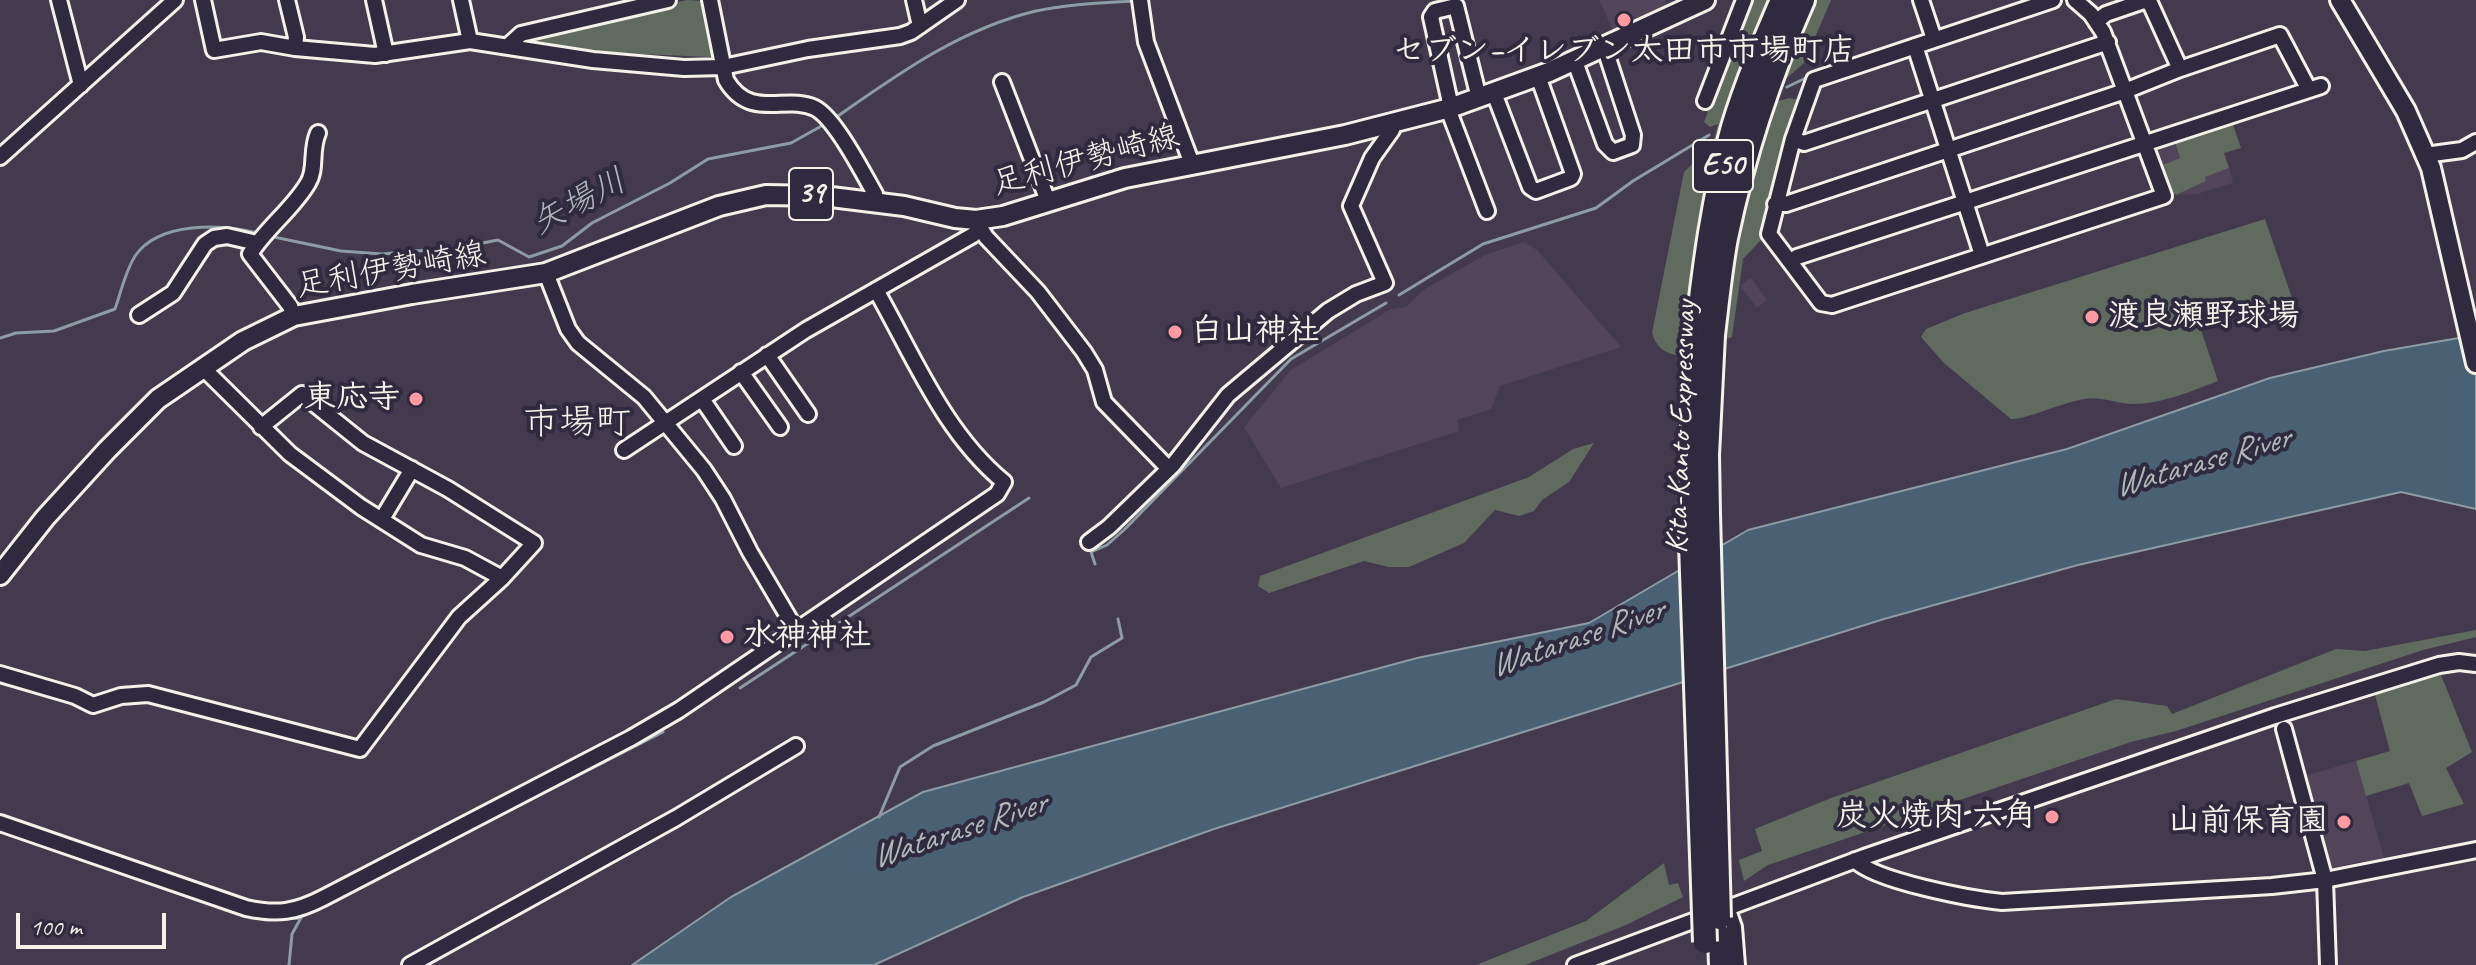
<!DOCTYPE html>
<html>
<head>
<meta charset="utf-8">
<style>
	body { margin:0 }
	#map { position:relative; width:2476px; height:965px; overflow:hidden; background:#443a4e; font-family:Caveat,sans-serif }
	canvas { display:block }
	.scale { position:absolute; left:16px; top:913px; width:150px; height:36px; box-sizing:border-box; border:4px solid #f4f1e8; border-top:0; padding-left:10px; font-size:24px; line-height:28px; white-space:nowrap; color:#f4f1e8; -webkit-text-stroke:6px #2f2a3d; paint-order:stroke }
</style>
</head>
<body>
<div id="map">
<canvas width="2476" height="965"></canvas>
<div class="scale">100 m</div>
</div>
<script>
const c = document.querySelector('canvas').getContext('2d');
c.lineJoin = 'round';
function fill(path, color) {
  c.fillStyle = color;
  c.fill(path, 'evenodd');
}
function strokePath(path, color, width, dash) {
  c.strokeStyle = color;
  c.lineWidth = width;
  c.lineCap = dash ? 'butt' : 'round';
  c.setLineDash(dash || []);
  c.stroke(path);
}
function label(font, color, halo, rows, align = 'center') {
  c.font = font + ' Caveat,"Klee One",sans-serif';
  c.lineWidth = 8;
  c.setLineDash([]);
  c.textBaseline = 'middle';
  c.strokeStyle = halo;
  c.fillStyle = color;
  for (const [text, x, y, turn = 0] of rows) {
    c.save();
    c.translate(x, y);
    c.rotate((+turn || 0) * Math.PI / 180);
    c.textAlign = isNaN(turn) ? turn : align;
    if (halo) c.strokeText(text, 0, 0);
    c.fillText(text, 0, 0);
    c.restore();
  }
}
fill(new Path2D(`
	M1599 0H1665L1666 8 1614 32Z
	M2174 139 2180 158 2160 166 2155 151 2158 145Z
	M2229 168 2233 183 2197 194 2176 195 2205 181 2204 177Z
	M1524 242 1537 250 1621 347 1500 386 1491 409 1457 420 1459 431 1281 488 1244 427 1291 370 1391 309 1406 307 1425 289 1485 255Z
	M1751 278 1767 300 1757 308 1740 286Z
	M2356 761 2384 858 2328 868 2301 777Z`), '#534559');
fill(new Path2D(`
	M687 0 703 1 713 55 710 57 593 52 530 43 528 37Z
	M1749 0H1771L1710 180 1693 261 1683 328 1685 337 1682 356C1666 354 1657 349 1652 333L1684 172 1713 144 1718 124 1710 127 1704 122Z
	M1814 0H1831L1804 63 1782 82Z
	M1789 98 1800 100 1761 240 1743 259 1732 337 1723 340 1743 217 1763 138 1776 102Z
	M2227 122 2233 125 2241 148 2224 153 2229 168 2205 177 2206 181 2176 195 2171 192 2160 166 2180 158 2174 139Z
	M2265 219 2292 298 2200 327 2218 381C2192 391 2162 404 2133 404 2116 404 2102 396 2084 399 2064 402 2025 420 2011 419L1944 363 1921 337 1926 329 1965 313Z
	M1594 443 1569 482 1542 500 1534 511 1519 516 1495 510 1464 543 1409 567H1389L1364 561 1269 593 1258 586 1260 576 1529 477 1573 449Z
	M2476 630V637L2423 650 2176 731 2131 742 1768 865 1744 881 1739 860 1762 851 1755 829 1831 798 2116 699 2167 706 2172 714 2336 649 2365 651Z
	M2439 670 2472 752 2446 768 2464 804 2422 816 2409 783 2366 796 2356 761 2390 751 2374 691Z
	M1664 863 1669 885 1678 883 1683 897 1626 925 1525 965H1476L1586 921Z`), '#606a5f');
const water = new Path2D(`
	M2476 335V509L2401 492 2078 565 1884 619 1214 829 1023 897 874 965H632L731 897 923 792 1417 658 1589 623 1748 530 2067 449 2270 378 2384 351Z`);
fill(water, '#496173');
strokePath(water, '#8d9ba2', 2);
strokePath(new Path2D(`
	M1787 87 1812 75
	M835 118C898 74 960 29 1036 11 1069 4 1101 3 1134 1
	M269 236 341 251 382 254 462 247 498 240 529 257 562 246 592 223 670 183 708 159 791 143 825 124
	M1399 295 1483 244 1596 208 1633 181 1709 135
	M0 338 16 333 54 331 115 309C121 292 125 272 135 256 159 221 222 224 258 233
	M1095 564 1091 552 1107 545 1125 529 1291 359 1386 303
	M740 688 1029 498
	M879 817 900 767 933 746 1044 702 1076 685 1091 657 1122 638 1118 619
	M0 831 53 849
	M253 916 265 920 299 918 663 732
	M289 965 292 934 302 916`), '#8d9ba2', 3);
const minor = new Path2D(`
	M59 0 81 85
	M203 0 214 50 261 42 295 48 375 55 470 41 593 60 684 68 723 67 808 49 900 36 911 32 957 0
	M287 0 296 37 295 48
	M374 0 386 54
	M461 0 470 41
	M710 0 726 80C750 121 786 94 815 108 835 118 863 173 875 194L876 202
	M914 0 920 26
	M1140 0 1146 42 1192 164
	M1921 0 1934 39
	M2053 0 1814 80 1793 139 1769 234 1821 303 1832 305 2164 196 2103 32 2091 14 2075 0
	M2096 22 2106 14 2144 1 2150 3 2180 69
	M509 45 521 34 668 0
	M1915 46 1982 255
	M1574 59 1605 144 1613 152 1632 145 1633 135 1604 46
	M1002 82 1048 201
	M1494 93 1530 187 1536 191 1571 178 1573 174 1538 76
	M1479 98 1456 6 1435 11 1431 17 1449 98 1450 114 1487 211
	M1705 101 1744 0
	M1793 139 1804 143 2108 42
	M2425 155 2462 150 2476 142
	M0 157 175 0
	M1775 204H1786L2125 91 2180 69 2280 35 2309 90
	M977 223 986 237 1038 292 1084 352 1095 370 1104 402 1169 469
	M1790 262 1797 257 2321 86
	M546 273 568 329 578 343 644 397 704 470 723 499 750 552 796 630
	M139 315 173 293 205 244 214 238 227 236 257 243
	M294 316 290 306 250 254C266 228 293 209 308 183 317 169 310 151 318 133
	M767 355 808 414
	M202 367 290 454 361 507 421 545 465 558 502 578
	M741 372 780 427
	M702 399 734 446
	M624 450 806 330 973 235 980 229
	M382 519 412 469
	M1089 542 1109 527 1173 465 1228 395 1328 311 1356 294 1385 283 1351 206 1372 158 1392 130 1391 123
	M0 674 75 696 93 705 121 696 148 694 360 749 459 617 502 578 534 543 448 489 363 443 302 394 261 427
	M2284 729 2325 880 2328 965
	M0 823 246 908C277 915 296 912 323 898L631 738 679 710 997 494 1004 482C944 433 913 355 876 290
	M1855 860C1874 881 1972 899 2002 902L2272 886 2325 880 2476 850
	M1727 907 1734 927 1737 965
	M410 965 676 818 796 746
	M1575 965 1864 857 2275 716 2439 665 2459 662 2476 664`);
const major = new Path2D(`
	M2340 0 2406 111 2431 168 2476 363
	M0 575 45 518 107 450 158 399 243 341 294 316 412 294 546 273 719 206 766 195 823 196 904 206 955 218 976 220 1003 216 1125 178 1345 135 1450 108 1549 72 1705 0`);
const highway = new Path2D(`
	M1713 335C1717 303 1720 270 1726 238 1743 156 1769 77 1803 0
	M1696 341C1704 269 1713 197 1733 127 1746 84 1764 42 1782 0
	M1720 936 1721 965`);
strokePath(minor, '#f4f1e8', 20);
strokePath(major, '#f4f1e8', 24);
strokePath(highway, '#f4f1e8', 28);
strokePath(minor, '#2f2a3d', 14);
strokePath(major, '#2f2a3d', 18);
strokePath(highway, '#2f2a3d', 22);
const highwayBridge = new Path2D(`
	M1713 335 1707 455 1708 514 1719 918
	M1696 341 1690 516 1705 942`);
strokePath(highwayBridge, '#f4f1e8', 28, []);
strokePath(highwayBridge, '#2f2a3d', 22);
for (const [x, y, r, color] of [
	[1624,20,8,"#ff9aa2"],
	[2092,317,8,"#ff9aa2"],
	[1175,332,8,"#ff9aa2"],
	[416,399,8,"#ff9aa2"],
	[727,637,8,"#ff9aa2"],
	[2052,817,8,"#ff9aa2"],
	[2344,822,8,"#ff9aa2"]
]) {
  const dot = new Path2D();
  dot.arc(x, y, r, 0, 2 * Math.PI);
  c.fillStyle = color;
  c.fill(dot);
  strokePath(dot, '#2f2a3d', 3);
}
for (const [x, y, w] of [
	[1723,166,60],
	[811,194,44]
]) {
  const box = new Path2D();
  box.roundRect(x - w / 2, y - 26, w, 52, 6);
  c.fillStyle = '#2f2a3d';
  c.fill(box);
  strokePath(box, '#f4f1e8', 2);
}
label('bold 30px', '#f4f1e8', null, [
	["E50",1723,166],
	["39",811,194]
]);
label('bold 32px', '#f4f1e8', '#2f2a3d', [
	["セブン−イレブン太田市市場町店",1624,52,"center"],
	["渡良瀬野球場",2108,317],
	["白山神社",1191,332],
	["東応寺",400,399,"right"],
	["水神神社",743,637],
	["炭火焼肉 六角",2036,817,"right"],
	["山前保育園",2328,822,"right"]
], 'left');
label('32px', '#f4f1e8', '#2f2a3d', [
	["足利伊勢崎線",1086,161,-15],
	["足利伊勢崎線",391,271,-10],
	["Kita-Kanto Expressway",1682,427,-88]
]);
label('italic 34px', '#b0b7b9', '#2f2a3d', [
	["矢場川",579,203,-28],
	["Watarase River",2202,463,-16],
	["Watarase River",1577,639,-19],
	["Watarase River",959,831,-18]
]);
label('36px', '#f4f1e8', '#2f2a3d', [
	["市場町",577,424]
]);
</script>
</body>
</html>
